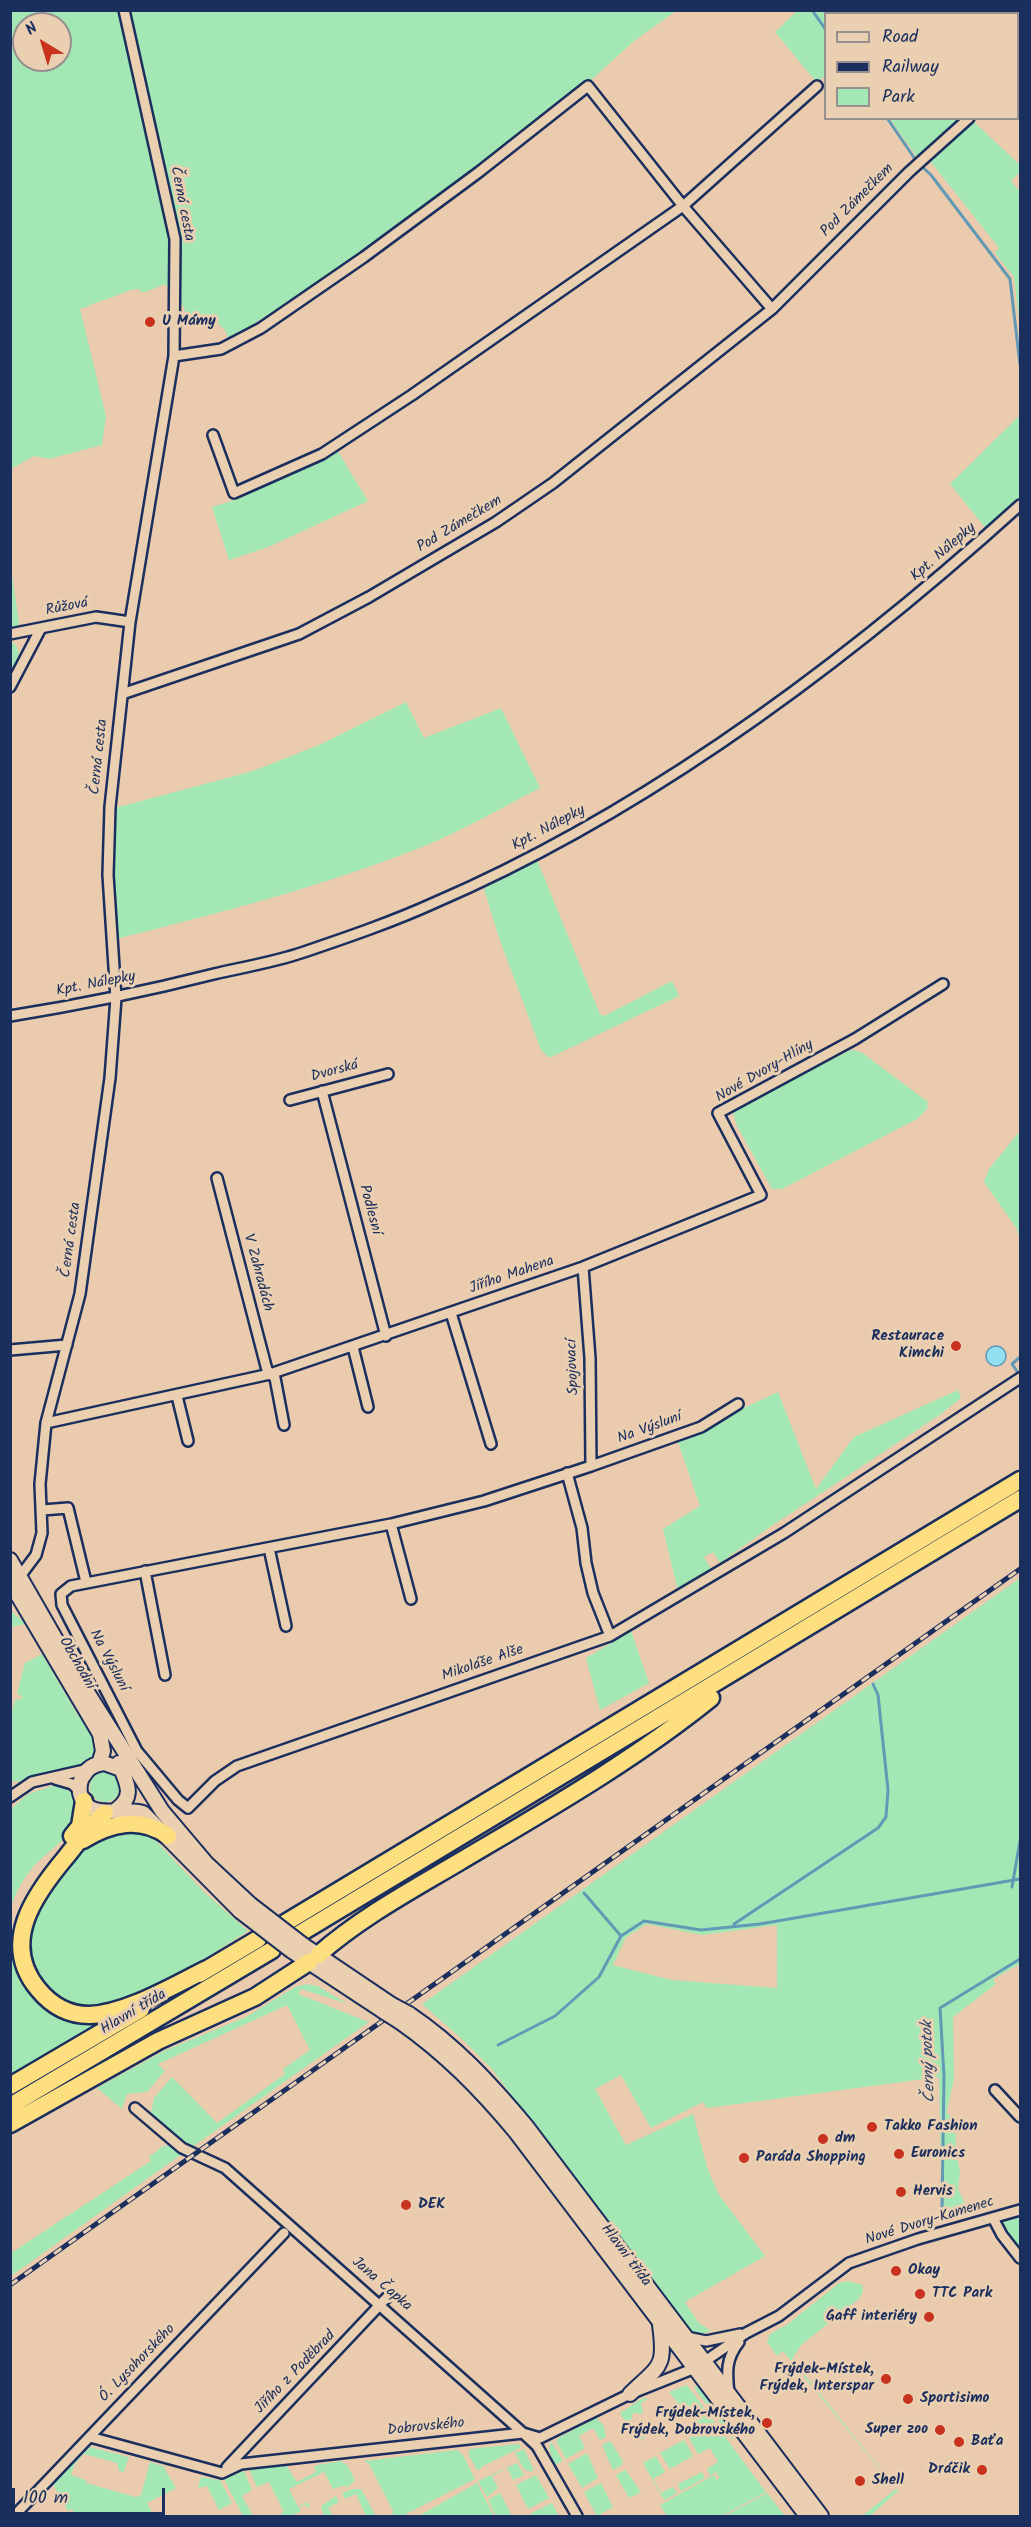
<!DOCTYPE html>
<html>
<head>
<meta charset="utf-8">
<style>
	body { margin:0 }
	#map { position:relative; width:1031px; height:2527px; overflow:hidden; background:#ebcbae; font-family:Kalam,sans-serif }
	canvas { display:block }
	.frame { position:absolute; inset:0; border:12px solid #1b2f5e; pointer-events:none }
	.legend { position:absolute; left:824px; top:12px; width:195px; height:108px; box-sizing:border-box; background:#eacfb1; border:2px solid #978f90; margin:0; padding:8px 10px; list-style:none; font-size:18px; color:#1b2f5e }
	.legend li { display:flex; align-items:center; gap:12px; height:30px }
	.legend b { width:30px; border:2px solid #978f90 }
	.north { position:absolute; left:12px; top:12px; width:60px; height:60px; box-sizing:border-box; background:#eacfb1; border:2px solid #978f90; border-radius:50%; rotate:322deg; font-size:16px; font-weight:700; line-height:24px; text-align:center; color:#1b2f5e }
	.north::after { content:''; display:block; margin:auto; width:21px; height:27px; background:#c8321e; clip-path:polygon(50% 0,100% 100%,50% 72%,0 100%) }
	.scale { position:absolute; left:12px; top:2488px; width:153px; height:27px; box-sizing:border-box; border:3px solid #1b2f5e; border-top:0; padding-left:8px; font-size:18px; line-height:21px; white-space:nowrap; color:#1b2f5e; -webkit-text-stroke:4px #eacfb1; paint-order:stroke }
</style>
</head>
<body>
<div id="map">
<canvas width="1031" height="2527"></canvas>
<div class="frame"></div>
<ul class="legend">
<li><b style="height:8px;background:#eacfb1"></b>Road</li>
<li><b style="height:8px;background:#1b2f5e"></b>Railway</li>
<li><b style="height:16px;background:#a3e8b4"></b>Park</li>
</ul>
<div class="north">N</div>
<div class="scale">100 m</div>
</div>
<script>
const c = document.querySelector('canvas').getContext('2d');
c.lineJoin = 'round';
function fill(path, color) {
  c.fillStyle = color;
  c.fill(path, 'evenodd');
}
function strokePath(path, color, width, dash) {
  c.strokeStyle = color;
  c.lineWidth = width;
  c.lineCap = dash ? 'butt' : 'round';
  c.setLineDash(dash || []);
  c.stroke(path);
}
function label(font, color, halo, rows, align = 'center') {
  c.font = font + ' Kalam,sans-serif';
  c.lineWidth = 6;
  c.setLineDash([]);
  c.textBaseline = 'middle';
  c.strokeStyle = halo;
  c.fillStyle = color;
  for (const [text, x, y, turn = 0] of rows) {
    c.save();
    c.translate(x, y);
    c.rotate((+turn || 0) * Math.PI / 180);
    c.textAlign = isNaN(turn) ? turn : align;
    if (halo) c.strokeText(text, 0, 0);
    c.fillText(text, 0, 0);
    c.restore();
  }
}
fill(new Path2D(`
	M900 10 902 13 826 14 825 75 817 83 775 32 797 11Z
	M11 11H676L634 41 589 82 349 262 229 340 225 330 214 320 194 326 186 320 184 307 165 284 143 293 138 289 131 290 80 309 106 416 102 445 49 459 34 456 11 469ZM24 24H60V60H24Z
	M890 119H958L917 157Z
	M972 120 1020 165V172L1011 181 1020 192V330L1014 277 995 253 999 248 930 161Z
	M1020 415V500L987 530 950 484Z
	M337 450 368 501 266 548 229 560 212 507 241 498Z
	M10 561 19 623 18 627 11 629Z
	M11 643 15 644C23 655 17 663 11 674Z
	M406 702 424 738 501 708 540 788C501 808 462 831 422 847 322 887 219 913 116 939L113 878 115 808 253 771 319 745Z
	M533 860H537L600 1014 604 1016 672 981 679 996 549 1058 541 1050 499 938 484 889 505 874Z
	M851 1050 861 1052 928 1102 927 1109 917 1119 782 1189H772L737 1126 733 1113 762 1095Z
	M1020 1131V1241L1017 1229 984 1182 989 1169Z
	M958 1390 961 1398 941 1414 770 1527 720 1563 713 1552 704 1557 711 1569 686 1586 677 1587 663 1529 700 1506 677 1439 778 1392 816 1489 854 1437Z
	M1020 1578V1964L993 1979 996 1984 953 2017 954 2079 947 2110 948 2115 955 2117 956 2155 960 2170 958 2189 964 2201 963 2211 950 2219 945 2217 942 2212 939 2077 707 2108 703 2102 651 2128 621 2075 595 2089 626 2145 693 2114 708 2170 719 2195 765 2256 685 2302 698 2322 711 2331 699 2335 690 2332 491 2068 462 2039 422 2004ZM647 1924 702 1935 777 1925V1988L671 1980 613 1965 626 1937Z
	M11 1611 26 1624 11 1627Z
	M631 1631 649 1683 600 1710 586 1658Z
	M42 1654 77 1714 96 1736 99 1743 95 1758 72 1771 44 1774 18 1782 11 1781V1715L15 1700 23 1698 17 1693 25 1663Z
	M90 1787a15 15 0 1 1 30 0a15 15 0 1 1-30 0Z
	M55 1785C64 1786 69 1789 74 1797 91 1827 50 1848 33 1867 23 1879 16 1892 11 1907V1809L28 1794Z
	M129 1830 144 1833 155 1840 203 1891 248 1931C202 1959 81 2053 40 1979 27 1957 24 1939 32 1914 63 1872 75 1843 129 1830Z
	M12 1958C26 2000 54 2024 100 2024L11 2077Z
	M307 1984 317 1986 348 2004 301 1989 298 1994 369 2022 191 2148 183 2146 150 2117 154 2098 172 2077 217 2123 285 2074 283 2069 310 2050 287 2005 158 2064 165 2071 147 2092 127 2094 122 2109 97 2088 164 2051 246 2017 295 1987Z
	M171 2145 182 2154 11 2276V2253L151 2161 149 2157 163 2146Z
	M1020 2216V2254L1004 2231V2221Z
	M848 2281 862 2285 863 2291 859 2299 801 2345 792 2359 898 2491 870 2516H862L896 2489 783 2351 777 2356 767 2342 770 2334 788 2324 839 2283Z
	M687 2385 766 2492 722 2516H667L660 2505 714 2475 717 2480 719 2478 716 2472 710 2476 707 2469 718 2462 710 2448 698 2454 689 2438 701 2431 688 2407 683 2409 669 2392Z
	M699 2385 727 2422 734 2441 694 2388Z
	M643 2398 648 2399 641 2403 643 2414 633 2413 630 2424 644 2430 646 2436 640 2441 634 2438 620 2413Z
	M596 2418 604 2426 606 2437 600 2440 593 2428 579 2436 585 2448 566 2459 556 2441 558 2438Z
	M684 2440 693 2456 670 2469 660 2453Z
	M551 2441 563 2461 555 2465 549 2449Z
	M610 2441 623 2461 622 2465 613 2470 602 2445Z
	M517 2444 521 2445 520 2448 483 2466 478 2471 469 2456V2449Z
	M90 2447 129 2457 124 2472 119 2471 117 2463 84 2454 75 2464 71 2475 86 2480V2483L136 2497 141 2495 150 2462 163 2466 176 2488 147 2503 154 2516H118L117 2514 111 2516H76L72 2509 68 2511 53 2484Z
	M524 2449 534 2470 530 2472 524 2469 515 2453Z
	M457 2450 463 2455 475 2479 402 2516H392L393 2511 369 2464 364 2461Z
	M587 2453 598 2478 582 2488 568 2464Z
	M656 2456 665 2472 653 2479 661 2493 673 2487 677 2493 664 2500 643 2463Z
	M341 2461 348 2466 355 2480 348 2487 342 2486 333 2489 324 2472 289 2489 298 2507 307 2502 310 2507 307 2508 305 2504 299 2508 301 2511 291 2516H278L284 2512 269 2482 257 2487 248 2467 286 2465 297 2482 316 2472 314 2467 317 2465Z
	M517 2463 524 2475 513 2480 507 2468 492 2476 498 2488 487 2497 478 2481Z
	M625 2470C627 2471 638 2488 641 2492L629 2498 616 2475Z
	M244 2471 252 2490 242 2496 253 2516H243L224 2479Z
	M702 2472 705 2478 681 2491 678 2484Z
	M536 2475 549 2498 528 2509 516 2485Z
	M201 2477 220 2480 232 2503 219 2510 207 2486 198 2488Z
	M477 2483 494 2516H418L422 2514Z
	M601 2483 613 2507 597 2516 584 2492Z
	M353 2489H361L376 2516H366L356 2494 345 2499 342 2493Z
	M500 2493 512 2516H496L488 2500Z
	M767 2493 785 2516H725Z
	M336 2496 339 2502 328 2508 333 2516H324L321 2506Z
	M552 2503 559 2516H532L530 2514Z`), '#a3e8b4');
const water = new Path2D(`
	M986 1356a10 10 0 1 1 20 0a10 10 0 1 1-20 0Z`);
fill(water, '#91dfef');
strokePath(water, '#6299b5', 1.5);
strokePath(new Path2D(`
	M812 10 826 30
	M887 118 917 162 931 175 1010 279 1020 365
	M1019 1374 1012 1364 1020 1357
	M1012 1887 1020 1841
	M584 1893 621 1936
	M734 1924 878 1828 886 1817 888 1790 878 1695 873 1684
	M498 2045 555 2016 599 1977 621 1936 644 1921 701 1930 760 1924 1020 1879
	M942 2210 944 2076 940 2008 1020 1959`), '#6299b5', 3);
const street = new Path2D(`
	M1018 72 1020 69
	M174 356 221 349 261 328 364 257 479 172 588 86 683 206 772 309
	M213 435 234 493 322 454 412 395 683 206 817 86
	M10 634 96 617 130 622
	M10 687 41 628
	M122 694 299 634 369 597 496 522 553 483 772 309 909 172 969 118
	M10 1016C79 1005 147 991 214 974 244 967 275 962 304 952 348 937 392 922 434 903 648 811 849 660 1020 505
	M322 1091 386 1336
	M290 1100 388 1074
	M217 1178 267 1370 275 1378 284 1425
	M583 1267 590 1358 591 1466
	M451 1313 491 1444
	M353 1347 368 1407
	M10 1350 67 1345
	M177 1396 188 1441
	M738 1404 701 1427 591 1466 484 1501 391 1524 71 1586 61 1594 62 1605 137 1751 178 1800 188 1808 215 1781 237 1766 610 1636 784 1533 1020 1378
	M46 1423 270 1374 583 1267 761 1195 718 1113 855 1039 943 984
	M567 1473 582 1528 586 1563 593 1593 610 1636
	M42 1510 68 1508 86 1582
	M391 1524 411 1599
	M269 1548 286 1626
	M145 1571 165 1675
	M18 1579 36 1555 42 1533 40 1484 46 1423 80 1294 110 1078 116 998 108 875 110 807 130 622 174 356 175 239 124 10
	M55 1779 72 1784 80 1791
	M10 1797 32 1782 89 1769
	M995 2090 1020 2117
	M135 2108 182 2148 225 2168 523 2433 537 2446 577 2516
	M993 2218 1002 2235 1020 2258
	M687 2337 706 2341 740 2334
	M729 2394C727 2373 725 2360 739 2342
	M90 2437 222 2473 241 2464 523 2433 540 2438 630 2394 695 2368 746 2333 779 2316 849 2263 918 2239 1020 2210
	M227 2467 391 2293
	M14 2516 284 2233`);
const secondary = new Path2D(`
	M10 1560 75 1673 162 1811 206 1863 251 1905
	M10 1582 100 1734 103 1751 99 1764
	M121 1769 104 1763C96 1764 88 1767 84 1775 80 1780 79 1787 80 1793 87 1823 123 1806 143 1813L240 1911
	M116 1810C137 1795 125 1781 119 1763
	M303 1945 392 2005
	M292 1951 383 2011
	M409 2014C455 2045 490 2083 526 2126L821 2516
	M399 2021C445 2053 481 2090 516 2132L807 2516
	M630 2394C660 2365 666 2368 660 2325`);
const highway = new Path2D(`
	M105 1813C89 1826 79 1841 66 1857 34 1895 0 1943 38 1989 51 2005 68 2015 89 2015 126 2014 174 1985 207 1969
	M72 1836 80 1826 84 1801
	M83 1840C111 1823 140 1816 168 1836
	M285 1923 1020 1480
	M299 1934 1020 1499
	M318 1955C360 1918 410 1891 459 1862 545 1811 633 1761 711 1698
	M199 1974 258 1939
	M10 2086 141 2009
	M10 2106 272 1950
	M10 2124 158 2041 255 1997 309 1962`);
strokePath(street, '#1b2f5e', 14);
strokePath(secondary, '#1b2f5e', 18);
strokePath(highway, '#1b2f5e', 21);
strokePath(street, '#eacfb1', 9);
strokePath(secondary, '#eacfb1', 14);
strokePath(highway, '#fedf80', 16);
const rail = new Path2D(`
	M10 2285 1020 1569`);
strokePath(rail, '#1b2f5e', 5);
strokePath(rail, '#eacfb1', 3, [9]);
const secondaryBridge = new Path2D(`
	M251 1905 303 1945
	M240 1911 292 1951
	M392 2005 409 2014
	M383 2011 399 2021`);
strokePath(secondaryBridge, '#1b2f5e', 18, []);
strokePath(secondaryBridge, '#eacfb1', 14);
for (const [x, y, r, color] of [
	[150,322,6,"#c8321e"],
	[956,1346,6,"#c8321e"],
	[872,2127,6,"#c8321e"],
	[823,2139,6,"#c8321e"],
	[899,2154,6,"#c8321e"],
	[744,2158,6,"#c8321e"],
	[901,2192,6,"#c8321e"],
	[406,2205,6,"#c8321e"],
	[896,2271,6,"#c8321e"],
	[920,2294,6,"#c8321e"],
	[929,2317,6,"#c8321e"],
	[886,2379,6,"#c8321e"],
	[908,2399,6,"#c8321e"],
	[767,2423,6,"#c8321e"],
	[940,2430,6,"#c8321e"],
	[959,2442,6,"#c8321e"],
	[982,2470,6,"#c8321e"],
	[860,2481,6,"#c8321e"]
]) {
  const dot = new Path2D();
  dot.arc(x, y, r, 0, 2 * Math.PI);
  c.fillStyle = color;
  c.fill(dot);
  strokePath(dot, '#eacfb1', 2);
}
label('15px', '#1b2f5e', '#eacfb1', [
	["Pod Zámečkem",858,201,-45],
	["Černá cesta",181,204,79],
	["Pod Zámečkem",460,525,-31],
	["Kpt. Nálepky",944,553,-41],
	["Růžová",67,608,-11],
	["Černá cesta",100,757,-84],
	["Kpt. Nálepky",549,829,-28],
	["Kpt. Nálepky",96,985,-11],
	["Dvorská",335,1072,-15],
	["Nové Dvory-Hlíny",765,1072,-30],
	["Podlesní",369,1210,75],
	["Černá cesta",72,1240,-82],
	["V Zahradách",257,1273,75],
	["Jiřího Mahena",512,1276,-19],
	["Spojovací",574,1367,-92],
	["Na Výsluní",650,1429,-20],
	["Na Výsluní",108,1661,62],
	["Obchodní",76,1664,60],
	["Mikoláše Alše",483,1664,-19],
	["Hlavní třída",134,2013,-31],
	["Nové Dvory-Kamenec",930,2222,-17],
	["Hlavní třída",625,2256,53],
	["Jana Čapka",381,2285,41],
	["Ó. Lysohorského",138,2364,-46],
	["Jiřího z Poděbrad",296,2373,-46],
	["Dobrovského",426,2428,-6]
]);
label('bold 15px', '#1b2f5e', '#eacfb1', [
	["U Mámy",162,322],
	["Restaurace",944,1337,"right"],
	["Kimchi",944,1354,"right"],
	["Takko Fashion",884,2127],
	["dm",835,2139],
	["Euronics",911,2154],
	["Paráda Shopping",756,2158],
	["Hervis",913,2192],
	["DEK",418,2205],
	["Okay",908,2271],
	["TTC Park",932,2294],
	["Gaff interiéry",917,2317,"right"],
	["Frýdek-Místek,",874,2370,"right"],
	["Frýdek, Interspar",874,2387,"right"],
	["Sportisimo",920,2399],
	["Frýdek-Místek,",755,2414,"right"],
	["Frýdek, Dobrovského",755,2431,"right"],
	["Super zoo",928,2430,"right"],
	["Baťa",971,2442],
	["Dráčik",970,2470,"right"],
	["Shell",872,2481]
], 'left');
label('italic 16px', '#27416c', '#eacfb1', [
	["Černý potok",930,2062,-92]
]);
</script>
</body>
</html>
